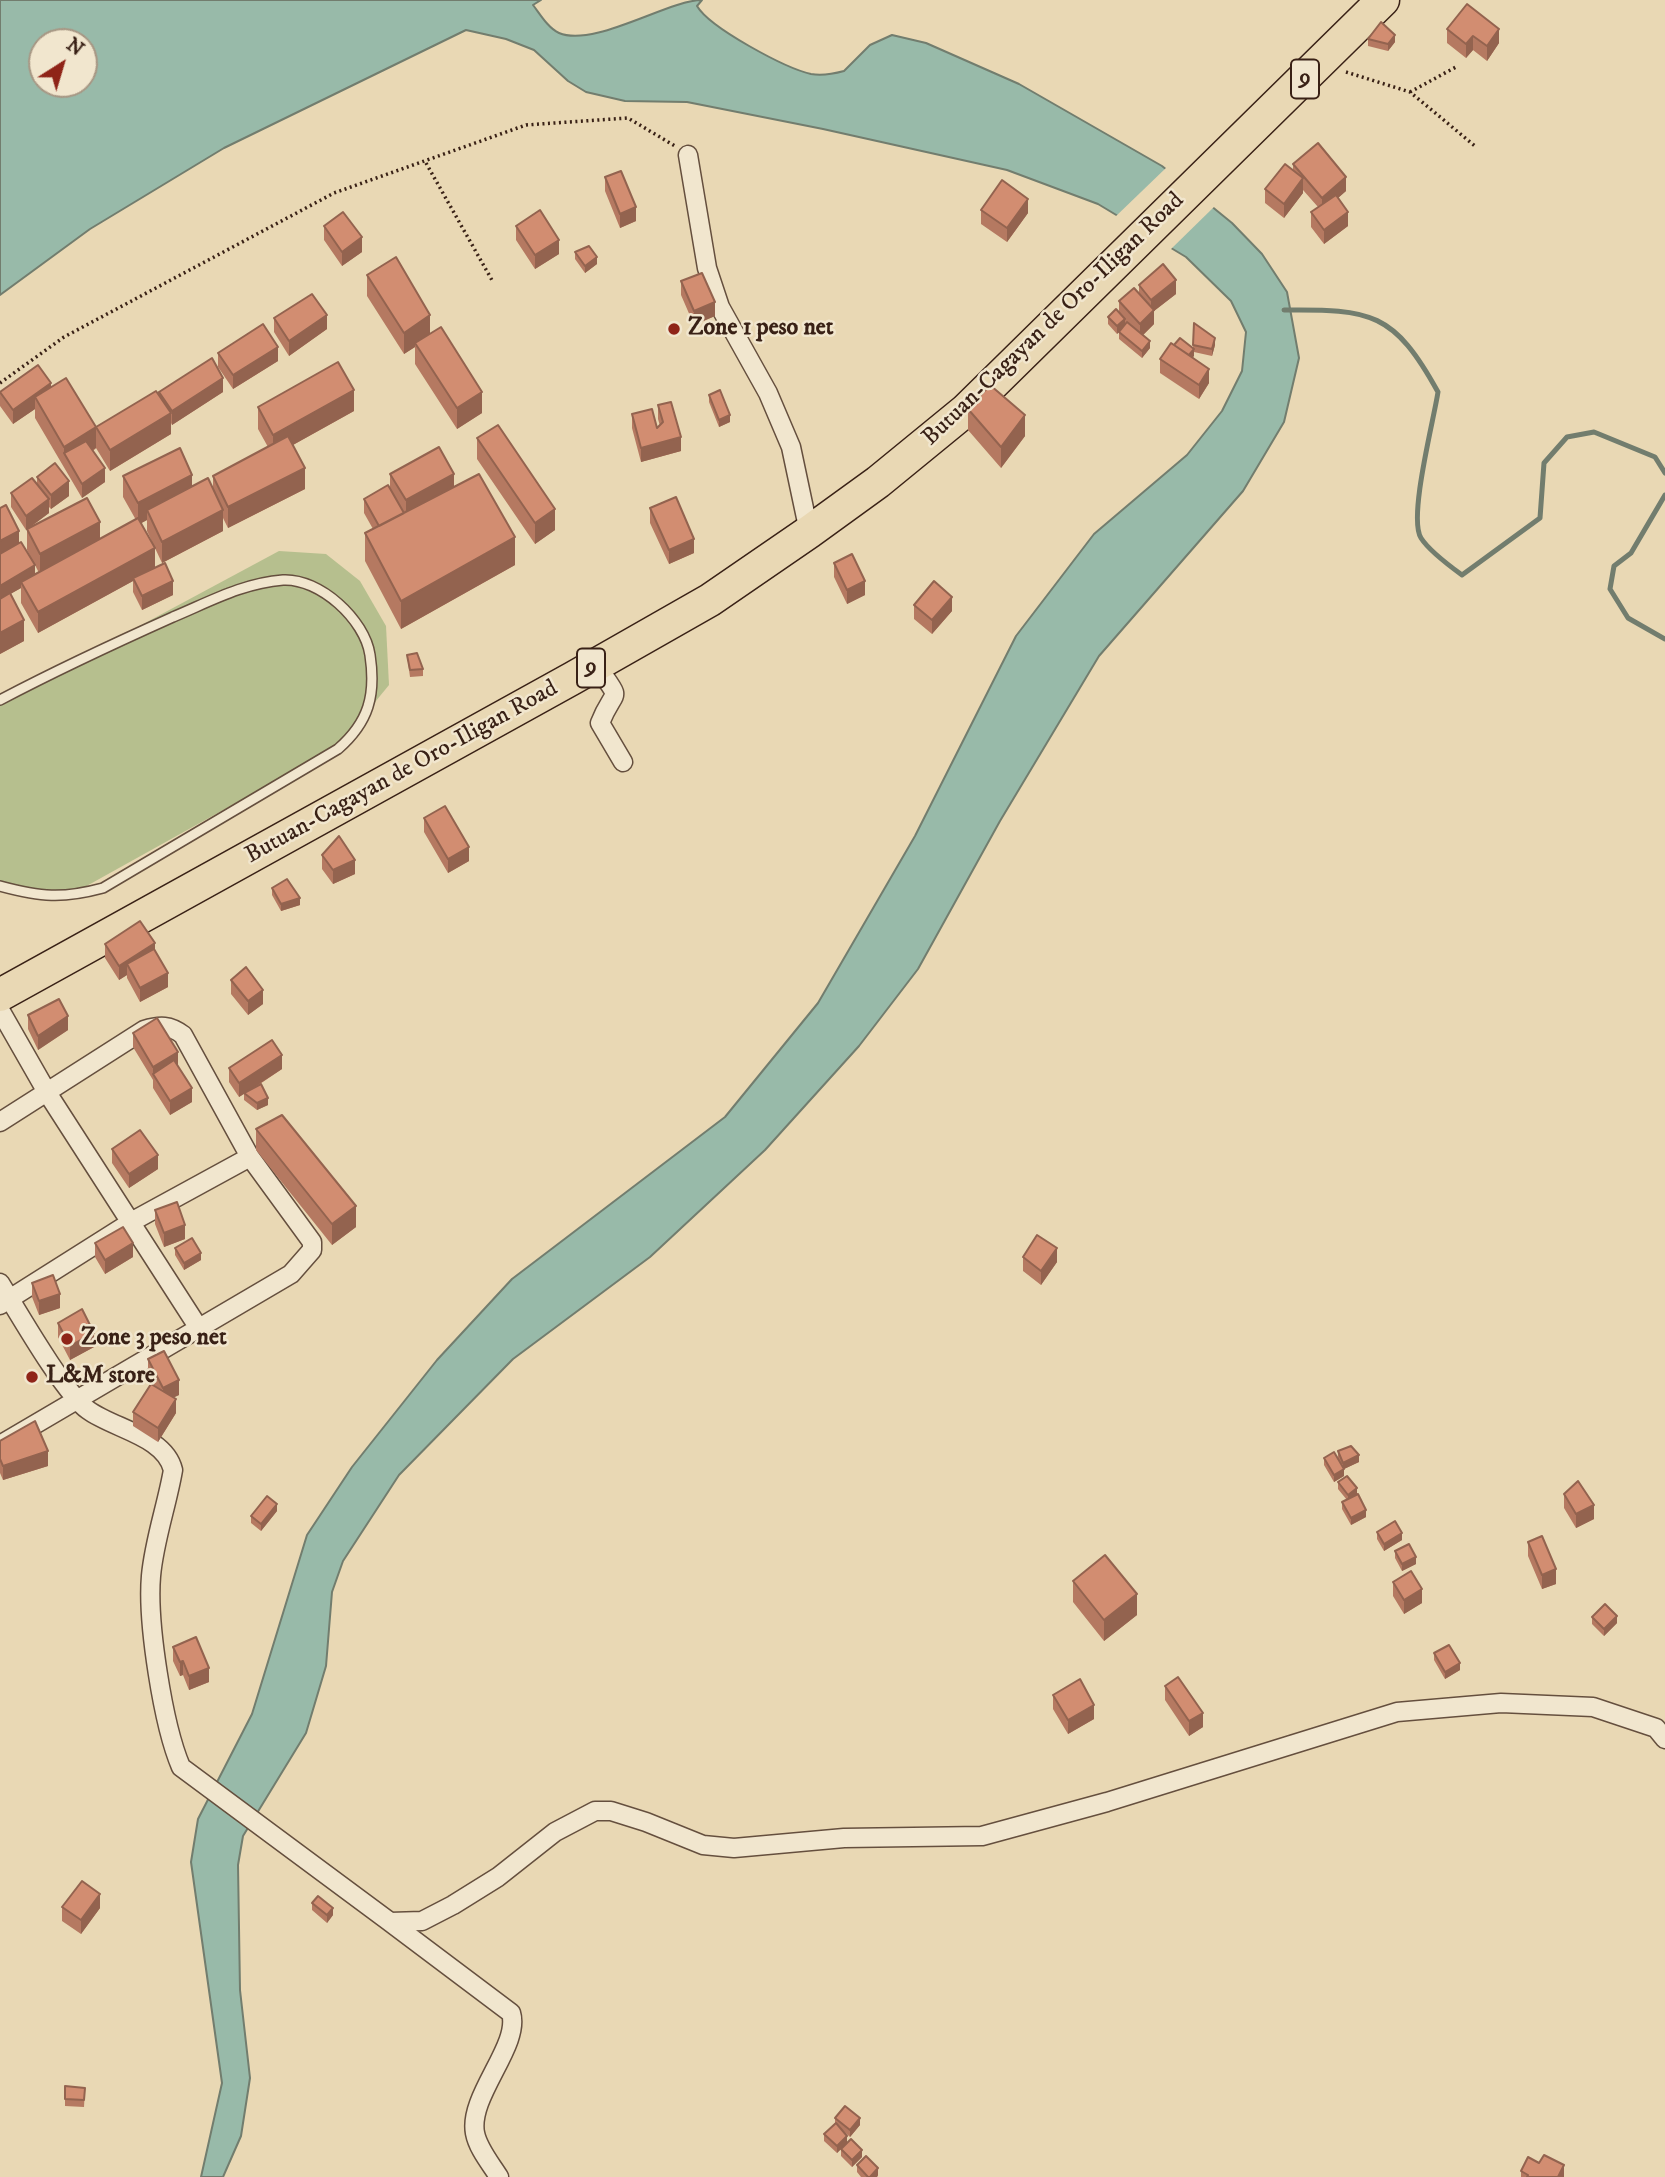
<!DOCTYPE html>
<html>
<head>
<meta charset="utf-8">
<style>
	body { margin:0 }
	#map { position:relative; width:1665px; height:2177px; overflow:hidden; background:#e9d8b4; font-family:"IM FELL DW Pica",serif }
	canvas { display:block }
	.north { position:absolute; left:28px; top:28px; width:70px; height:70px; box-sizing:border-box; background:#f1e6ce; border:2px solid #a79784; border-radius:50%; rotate:37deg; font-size:19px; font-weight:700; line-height:28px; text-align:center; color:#392116 }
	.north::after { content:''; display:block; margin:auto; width:24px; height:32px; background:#8f2418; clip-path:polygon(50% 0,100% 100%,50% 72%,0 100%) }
</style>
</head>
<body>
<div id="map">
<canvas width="1665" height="2177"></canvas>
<div class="north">N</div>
</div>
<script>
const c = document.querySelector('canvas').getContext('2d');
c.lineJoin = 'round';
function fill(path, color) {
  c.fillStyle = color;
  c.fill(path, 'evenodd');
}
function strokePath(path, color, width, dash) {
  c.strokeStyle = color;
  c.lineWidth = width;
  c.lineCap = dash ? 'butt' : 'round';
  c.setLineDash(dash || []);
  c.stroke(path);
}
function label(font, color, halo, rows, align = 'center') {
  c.font = font + ' "IM FELL DW Pica",serif';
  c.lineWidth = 5;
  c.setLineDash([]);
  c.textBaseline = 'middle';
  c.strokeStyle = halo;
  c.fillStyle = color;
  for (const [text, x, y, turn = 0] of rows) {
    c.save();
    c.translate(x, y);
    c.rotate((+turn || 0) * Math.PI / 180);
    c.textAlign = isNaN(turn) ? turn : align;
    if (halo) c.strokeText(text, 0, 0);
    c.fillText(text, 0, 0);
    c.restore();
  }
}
fill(new Path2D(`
	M279 551 326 554 360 581 386 626 389 685 340 745 83 888 16 896 0 881V701Z`), '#b6bf8e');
const water = new Path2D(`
	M0 0H541L533 5C540 14 548 28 559 33 594 48 668 0 702 0L697 6C710 28 785 68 811 74 822 76 833 74 844 71L870 45 892 35 926 43 1019 84 1162 166 1232 223 1262 254 1287 292 1299 358 1284 422 1243 491 1099 656 1000 821 918 969 859 1046 765 1150 650 1257 513 1359 399 1475 343 1561 332 1592 326 1666 306 1733 243 1836 238 1865 240 1990 250 2078 241 2136 223 2177H201L222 2083 191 1862 198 1819 252 1714 307 1535 352 1467 437 1360 512 1279 725 1117 818 1003 915 836 1016 636 1094 534 1187 455 1222 411 1242 371 1246 332 1231 301 1186 257 1098 204 1007 170 823 129 687 102 625 101 586 92 568 81 534 50 506 39 466 30 224 148 90 229 0 295ZM42 42H84V84H42Z`);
fill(water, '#98baa9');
strokePath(water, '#727d6e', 2);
fill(new Path2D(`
	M1168 166 1216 205 1169 251 1114 218Z`), '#e9d8b4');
strokePath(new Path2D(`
	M1284 310C1371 309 1394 312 1438 392 1434 419 1408 518 1421 538 1428 549 1451 567 1462 575L1540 518 1544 463 1567 437 1594 432 1655 457 1665 473
	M1665 495 1631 553 1614 566 1610 589 1628 618 1665 639`), '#727d6e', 5);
const lane = new Path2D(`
	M0 700C57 670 115 643 173 617 209 602 243 583 283 580 320 578 365 620 370 655 376 695 369 722 338 749L103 888C62 899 41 897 0 886`);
const street = new Path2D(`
	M688 155 707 268 720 307 768 393 791 447 809 532
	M596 665C624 705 615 685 600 723L623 762
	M0 1010 48 1094 200 1330
	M0 1122 144 1030C160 1025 170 1025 183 1035L250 1157 312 1242V1250L291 1274 0 1445
	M0 1283C18 1312 64 1393 88 1410 114 1429 165 1436 173 1470 167 1505 154 1541 151 1576 147 1622 163 1725 181 1767L390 1922 422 1921 453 1905 498 1877 555 1832 595 1811H611L646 1822 703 1845 734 1848 844 1838 982 1836 1107 1802 1397 1712 1501 1703 1593 1707 1656 1728 1665 1739
	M0 1305 131 1222 250 1157
	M390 1922 511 2013C521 2045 468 2096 475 2133 478 2149 491 2164 499 2177`);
const highway = new Path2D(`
	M0 995 573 678 710 600 809 532 878 482 966 410 1383 0`);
strokePath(lane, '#654f3e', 12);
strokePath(street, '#654f3e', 21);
strokePath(highway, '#392116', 35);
strokePath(new Path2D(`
	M1346 72 1410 92 1475 146
	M1410 92 1456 67
	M426 163 493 282
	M0 383 64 337 334 193 526 125 628 118 675 146`), '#392116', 3.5, [2, 3.5]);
strokePath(lane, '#f1e6ce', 9);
strokePath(street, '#f1e6ce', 18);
strokePath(highway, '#e9d8b4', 32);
fill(new Path2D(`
	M1447 29 1499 43 1487 61 1473 50 1466 58 1447 43Z
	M1368 39 1395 42 1388 51 1368 46Z
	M1293 164 1346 191 1338 198 1348 226 1324 244 1311 227V212L1318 207 1303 190V193L1284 218 1265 203V189L1293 171Z
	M605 177 636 221 620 228 605 191Z
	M981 210 1028 213 1007 242 981 224Z
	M324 226 362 252 342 266 324 240Z
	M516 226 559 254 535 269 516 240Z
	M575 252 597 264 585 273 575 259Z
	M367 275 430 333 482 413 457 429 415 364V347L404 354 367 296Z
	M681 281 715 316 694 325 681 295Z
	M1139 285 1176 294 1154 311V324L1143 335 1150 348 1142 358 1119 339V332L1117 334 1108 324V317L1119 312V301L1139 293Z
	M274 318 327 329 289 356 274 332Z
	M1194 323 1215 345 1212 356 1194 352 1193 357 1209 383 1199 399 1160 373V359L1193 348Z
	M218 353 278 361 233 389 218 367Z
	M338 362 354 390V411L293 445 305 468V489L228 528 223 518V531L162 563 147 531V520L141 523 155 548V568L165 563 173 581V595L142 610 133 592V581L38 633 21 603V588L10 594 24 620V641L0 654V508L6 505 19 531V543L21 542 34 564 27 550V529L26 530 11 507V493L32 478 37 484V477L55 463 69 481V496L51 509 49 507V513L28 529 87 498 100 522V539L136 520 123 497V476L180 448 192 475V486L208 478 213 488V476L268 447 258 429V407ZM35 565 39 573 35 575Z
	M51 387 96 448 93 451 105 482 82 498 35 418V409L13 424 0 406V392Z
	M159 392H223L172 425 171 423V434L110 471 96 448V427L159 395Z
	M709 395 730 422 719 427 709 402Z
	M658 405 681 451 641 462 632 428V414L657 428 660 426 658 419Z
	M968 409 1025 436 1001 468 968 430Z
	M477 438 555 530 535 544 477 459Z
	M390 474 454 487 515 565 401 629 365 561V533L373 529 364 513V499L390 489Z
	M650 508 694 553 669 564 650 523Z
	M834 563 865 595 847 604 834 577Z
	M914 605 952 611 932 634 914 619Z
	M407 655 423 669V676L410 677Z
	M424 818 469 861 448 873 424 832Z
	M322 855 355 874 333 884 322 869Z
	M272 888 300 905 281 911 272 895Z
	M105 944 155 950 168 987 140 1002 127 978V975L119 980 105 958Z
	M231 980 263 1004 248 1015 231 994Z
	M28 1015 68 1030 38 1050 28 1029Z
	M133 1033 178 1066 192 1102 170 1115 153 1088V1080L133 1047Z
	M229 1068 282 1069 251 1090 268 1105 257 1110 244 1100V1094L239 1097 229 1082Z
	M256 1129 356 1227 332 1245 256 1150Z
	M112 1149 158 1169 129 1188 112 1163Z
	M155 1210 185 1239 164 1247 155 1224Z
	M95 1243 133 1257 105 1274 95 1257Z
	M175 1248 201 1260 184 1270 175 1255Z
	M1023 1257 1057 1262 1041 1285 1023 1271Z
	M32 1283 60 1308 39 1315 32 1297Z
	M58 1323 94 1347 70 1360 58 1337Z
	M148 1359 179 1395 173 1397 176 1413 158 1442 133 1426V1412L154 1385 148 1373Z
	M0 1441 48 1466 3 1480 0 1473Z
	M1338 1451 1359 1462 1344 1469V1476L1334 1482 1324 1465V1458H1338Z
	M1338 1482 1357 1494 1366 1517 1351 1525 1342 1509V1502L1347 1500 1338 1489Z
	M1564 1494 1594 1519 1576 1528 1564 1508Z
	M277 1511 261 1531 251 1523V1516Z
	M1377 1532 1402 1540 1384 1551 1377 1539Z
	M1528 1542 1556 1584 1542 1589 1528 1556Z
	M1395 1551 1416 1564 1402 1571 1395 1558Z
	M1073 1581 1137 1615 1104 1641 1073 1602Z
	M1393 1582 1422 1603 1404 1614 1393 1596Z
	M1592 1617 1617 1623 1604 1636 1592 1624Z
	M173 1647 209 1682 189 1690 183 1675 180 1676 173 1661Z
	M1434 1653 1460 1670 1445 1679 1434 1660Z
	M1165 1686 1203 1727 1189 1736 1165 1700Z
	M1053 1695 1094 1719 1068 1734 1053 1709Z
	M312 1903 333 1915 327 1923 312 1910Z
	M62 1907 100 1908 81 1934 62 1921Z
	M65 2086 85 2088 84 2107 65 2106Z
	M835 2118 860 2125 850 2137 841 2129 847 2143 862 2157 852 2167 841 2156V2149L837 2153 824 2141V2134L835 2123Z
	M857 2165 878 2175 877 2177H861L857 2172Z
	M1521 2171 1564 2177H1521Z`), '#b57961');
fill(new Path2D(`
	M1499 29V43L1487 61V46Z
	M1395 35V42L1388 51V44Z
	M1473 36V50L1466 58V44Z
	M1346 177V191L1322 212V198Z
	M1303 178V193L1284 218V204Z
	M1028 199V213L1007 242V228Z
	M636 207V221L620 228V214Z
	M1348 212V226L1324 244V230Z
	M362 237V252L342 266V252Z
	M559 240V254L535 269V255Z
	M597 257V264L585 273V266Z
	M1176 280V294L1154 311V324L1140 338V324L1151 313V300Z
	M715 302V316L694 325V311Z
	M327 315V329L289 356V341Z
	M430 315V336L415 343V347L404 354V333Z
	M1125 319V326L1117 334V326Z
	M1215 338V345L1212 356V349Z
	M1150 341V348L1142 358V351Z
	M278 347V361L233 389V375Z
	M1194 349V356L1188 364V357Z
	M1209 369V383L1199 399V385Z
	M223 378V392L172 425V411Z
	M51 383V397H35V409L13 424V410Z
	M354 390V411L273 456V435Z
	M482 392V413L457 429V408Z
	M171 413V434L110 471V450Z
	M730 415V422L719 427V420Z
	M1025 415V436L1001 468V447Z
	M96 427V448L70 464 64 454V447Z
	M681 437V451L641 462V448Z
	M105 468V482L82 498V484Z
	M305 468V489L228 528V507Z
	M454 474V495L406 518V500Z
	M192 475V496L147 510V520L138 525V503Z
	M69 481V496L51 509V495Z
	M49 499V513L26 530V516Z
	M555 509V530L535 544V523Z
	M223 510V531L162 563V542Z
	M100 522V543L40 575V554Z
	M19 531V552L0 562V541Z
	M515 537V565L401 629V601Z
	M694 539V553L669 564V550Z
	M155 548V569L133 578V581L38 633V612Z
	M35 565V579L21 582V588L0 600V586Z
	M173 581V595L142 610V596Z
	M865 581V595L847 604V590Z
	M952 597V611L932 634V620Z
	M24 620V641L0 654V633Z
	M469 847V861L448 873V859Z
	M355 860V874L333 884V870Z
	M300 898V905L281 911V904Z
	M155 943V957L127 964V975L119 980V966Z
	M168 973V987L140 1002V988Z
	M263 990V1004L248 1015V1001Z
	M68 1016V1030L38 1050V1036Z
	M178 1052V1066L153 1075V1067Z
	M282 1055V1069L239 1097V1083Z
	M192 1088V1102L170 1115V1101Z
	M268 1098V1105L257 1110V1103Z
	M158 1155V1169L129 1188V1174Z
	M356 1206V1227L332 1245V1224Z
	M185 1225V1239L164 1247V1233Z
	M133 1243V1257L105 1274V1260Z
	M1057 1248V1262L1041 1285V1271Z
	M201 1253V1260L184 1270V1263Z
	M60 1294V1308L39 1315V1301Z
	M94 1333V1347L70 1360V1346Z
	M179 1380V1395L163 1403V1388Z
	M176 1399V1413L158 1442V1428Z
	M48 1451V1466L3 1480V1466Z
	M1359 1455V1462L1344 1469V1476L1334 1482V1475L1343 1469V1463Z
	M1357 1488V1496L1348 1502V1495Z
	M277 1504V1511L261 1531V1524Z
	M1594 1505V1519L1576 1528V1514Z
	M1366 1510V1517L1351 1525V1518Z
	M1402 1533V1540L1384 1551V1544Z
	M1416 1557V1564L1402 1571V1564Z
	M1556 1569V1584L1542 1589V1575Z
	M1422 1589V1603L1404 1614V1600Z
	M1137 1594V1615L1104 1641V1620Z
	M1617 1616V1623L1604 1636V1629Z
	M183 1661V1675L180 1676V1662Z
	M1460 1663V1670L1445 1679V1672Z
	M209 1668V1682L189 1690V1676Z
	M1094 1705V1719L1068 1734V1720Z
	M1203 1713V1727L1189 1736V1721Z
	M100 1894V1908L81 1934V1920Z
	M333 1908V1915L327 1923V1915Z
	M860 2118V2125L850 2137V2130Z
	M847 2136V2143L837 2153V2146Z
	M862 2150V2157L852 2167V2160Z
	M1564 2165V2177H1558Z
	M878 2168V2175L877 2177H870Z`), '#93634f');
const building = new Path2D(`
	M1467 4 1499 29 1487 46 1473 36 1466 44 1447 29Z
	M1381 22 1395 35 1388 44 1368 39Z
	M1318 143 1346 177 1322 198 1293 164Z
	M1285 164 1303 178 1284 204 1265 189Z
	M621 171 636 207 620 214 605 177Z
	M1002 180 1028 199 1007 228 981 210Z
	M1336 195 1348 212 1324 230 1311 212Z
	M540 210 559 240 535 255 516 226Z
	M343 212 362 237 342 252 324 226Z
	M589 246 597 257 585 266 575 252Z
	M396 257 430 315 404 333 367 275Z
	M1163 264 1176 280 1151 300 1139 285Z
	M702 273 715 302 694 311 681 281Z
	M1134 288 1154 310 1140 324 1119 301Z
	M312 294 327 315 289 341 274 318Z
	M1116 309 1125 319 1117 326 1108 317Z
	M1127 322 1150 341 1142 351 1119 332Z
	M1194 323 1215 338 1212 349 1193 345Z
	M263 324 278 347 233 375 218 353Z
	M441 327 482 392 457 408 415 343Z
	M1180 338 1194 349 1189 355 1174 345Z
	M1171 343 1209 369 1199 385 1160 359Z
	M212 358 223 378 172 411 159 392Z
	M338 362 354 390 273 435 258 407Z
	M38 365 51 383 13 410 0 392Z
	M66 378 96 427 64 447 35 397Z
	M990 385 1025 415 1001 447 968 409Z
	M720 390 730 415 719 420 709 395Z
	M156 391 171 413 110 450 96 427Z
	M671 402 681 437 641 448 632 414 652 409 657 428 663 422 658 405Z
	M498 425 555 509 535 523 477 438Z
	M288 436 305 468 228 507 213 476Z
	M86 441 105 468 82 484 64 453Z
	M439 447 454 474 406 500 390 474Z
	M180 448 192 475 138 503 123 476Z
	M55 463 69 481 51 495 37 477Z
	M479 474 515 537 401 601 365 533Z
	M32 478 49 499 26 516 11 493Z
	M208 478 223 510 162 542 147 510Z
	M388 485 404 513 379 526 364 499Z
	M676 497 694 539 669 550 650 508Z
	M87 498 100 522 40 554 27 529Z
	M6 505 19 531 0 541V508Z
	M138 518 155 548 38 612 21 582Z
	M21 542 35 565 0 586V554Z
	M852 554 865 581 847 590 834 563Z
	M165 563 173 581 142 596 133 578Z
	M934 581 952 597 932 620 914 605Z
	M10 593 24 620 0 633V599Z
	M417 653 423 669 410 670 407 655Z
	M445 806 469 847 448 859 424 818Z
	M339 836 355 860 333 870 322 855Z
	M287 879 300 898 281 904 272 888Z
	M140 921 155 943 119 966 105 944Z
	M154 949 168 973 140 988 127 964Z
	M246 967 263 990 248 1001 231 980Z
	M59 999 68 1016 38 1036 28 1015Z
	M157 1018 178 1052 153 1067 133 1033Z
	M272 1040 282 1055 239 1083 229 1068Z
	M174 1060 192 1088 170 1101 153 1074Z
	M261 1084 268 1098 257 1103 244 1093Z
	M282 1115 356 1206 332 1224 256 1129Z
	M140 1130 158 1155 129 1174 112 1149Z
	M177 1202 185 1225 164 1233 155 1210Z
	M123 1227 133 1243 105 1260 95 1243Z
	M1037 1235 1057 1248 1041 1271 1023 1257Z
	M192 1238 201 1253 184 1263 175 1248Z
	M53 1275 60 1294 39 1301 32 1283Z
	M82 1309 94 1333 70 1346 58 1323Z
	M164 1351 179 1380 163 1388 148 1359Z
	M151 1384 176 1399 158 1428 133 1412Z
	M35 1421 48 1451 3 1466 0 1459V1441Z
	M1351 1446 1359 1455 1343 1463 1338 1451Z
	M1334 1452 1344 1469 1334 1475 1324 1458Z
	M1347 1476 1357 1488 1348 1495 1338 1482Z
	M1578 1481 1594 1505 1576 1514 1564 1494Z
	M1358 1494 1366 1510 1351 1518 1342 1502Z
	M267 1496 277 1504 261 1524 251 1516Z
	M1395 1521 1402 1533 1384 1544 1377 1532Z
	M1542 1536 1556 1569 1542 1575 1528 1542Z
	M1409 1544 1416 1557 1402 1564 1395 1551Z
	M1105 1555 1137 1594 1104 1620 1073 1581Z
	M1411 1571 1422 1589 1404 1600 1393 1582Z
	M1605 1604 1617 1616 1604 1629 1592 1617Z
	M196 1637 209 1668 189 1676 183 1661 180 1662 173 1647Z
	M1449 1645 1460 1663 1445 1672 1434 1653Z
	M1178 1677 1203 1713 1189 1721 1165 1686Z
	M1080 1679 1094 1705 1068 1720 1053 1695Z
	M82 1881 100 1894 81 1920 62 1907Z
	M318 1896 333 1908 327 1915 312 1903Z
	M65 2086 85 2088 84 2100 65 2099Z
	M845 2106 860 2118 850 2130 835 2118Z
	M836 2123 847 2136 837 2146 824 2134Z
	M851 2139 862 2150 852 2160 841 2149Z
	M1544 2155 1564 2165 1558 2177H1527L1528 2175 1521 2171 1528 2157 1539 2163Z
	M866 2156 878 2168 870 2177H868L857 2165Z`);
fill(building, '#d28d71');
strokePath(building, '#93634f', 2);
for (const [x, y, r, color] of [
	[674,329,7,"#8f2418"],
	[67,1339,7,"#8f2418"],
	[32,1377,7,"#8f2418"]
]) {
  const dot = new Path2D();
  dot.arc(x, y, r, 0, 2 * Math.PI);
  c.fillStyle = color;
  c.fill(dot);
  strokePath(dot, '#f1e6ce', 2.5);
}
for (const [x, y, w] of [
	[1305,79,28],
	[591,668,28]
]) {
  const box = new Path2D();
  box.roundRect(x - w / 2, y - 19.5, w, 39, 5);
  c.fillStyle = '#f1e6ce';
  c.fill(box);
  strokePath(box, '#392116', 2);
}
label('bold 23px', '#392116', null, [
	["9",1305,79],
	["9",591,668]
]);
label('24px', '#392116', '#f1e6ce', [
	["Butuan-Cagayan de Oro-Iligan Road",1054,320,-44],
	["Butuan-Cagayan de Oro-Iligan Road",402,773,-29]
]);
label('bold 24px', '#392116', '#f1e6ce', [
	["Zone 1 peso net",688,329],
	["Zone 3 peso net",81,1339],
	["L&M store",46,1377]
], 'left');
</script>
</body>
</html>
